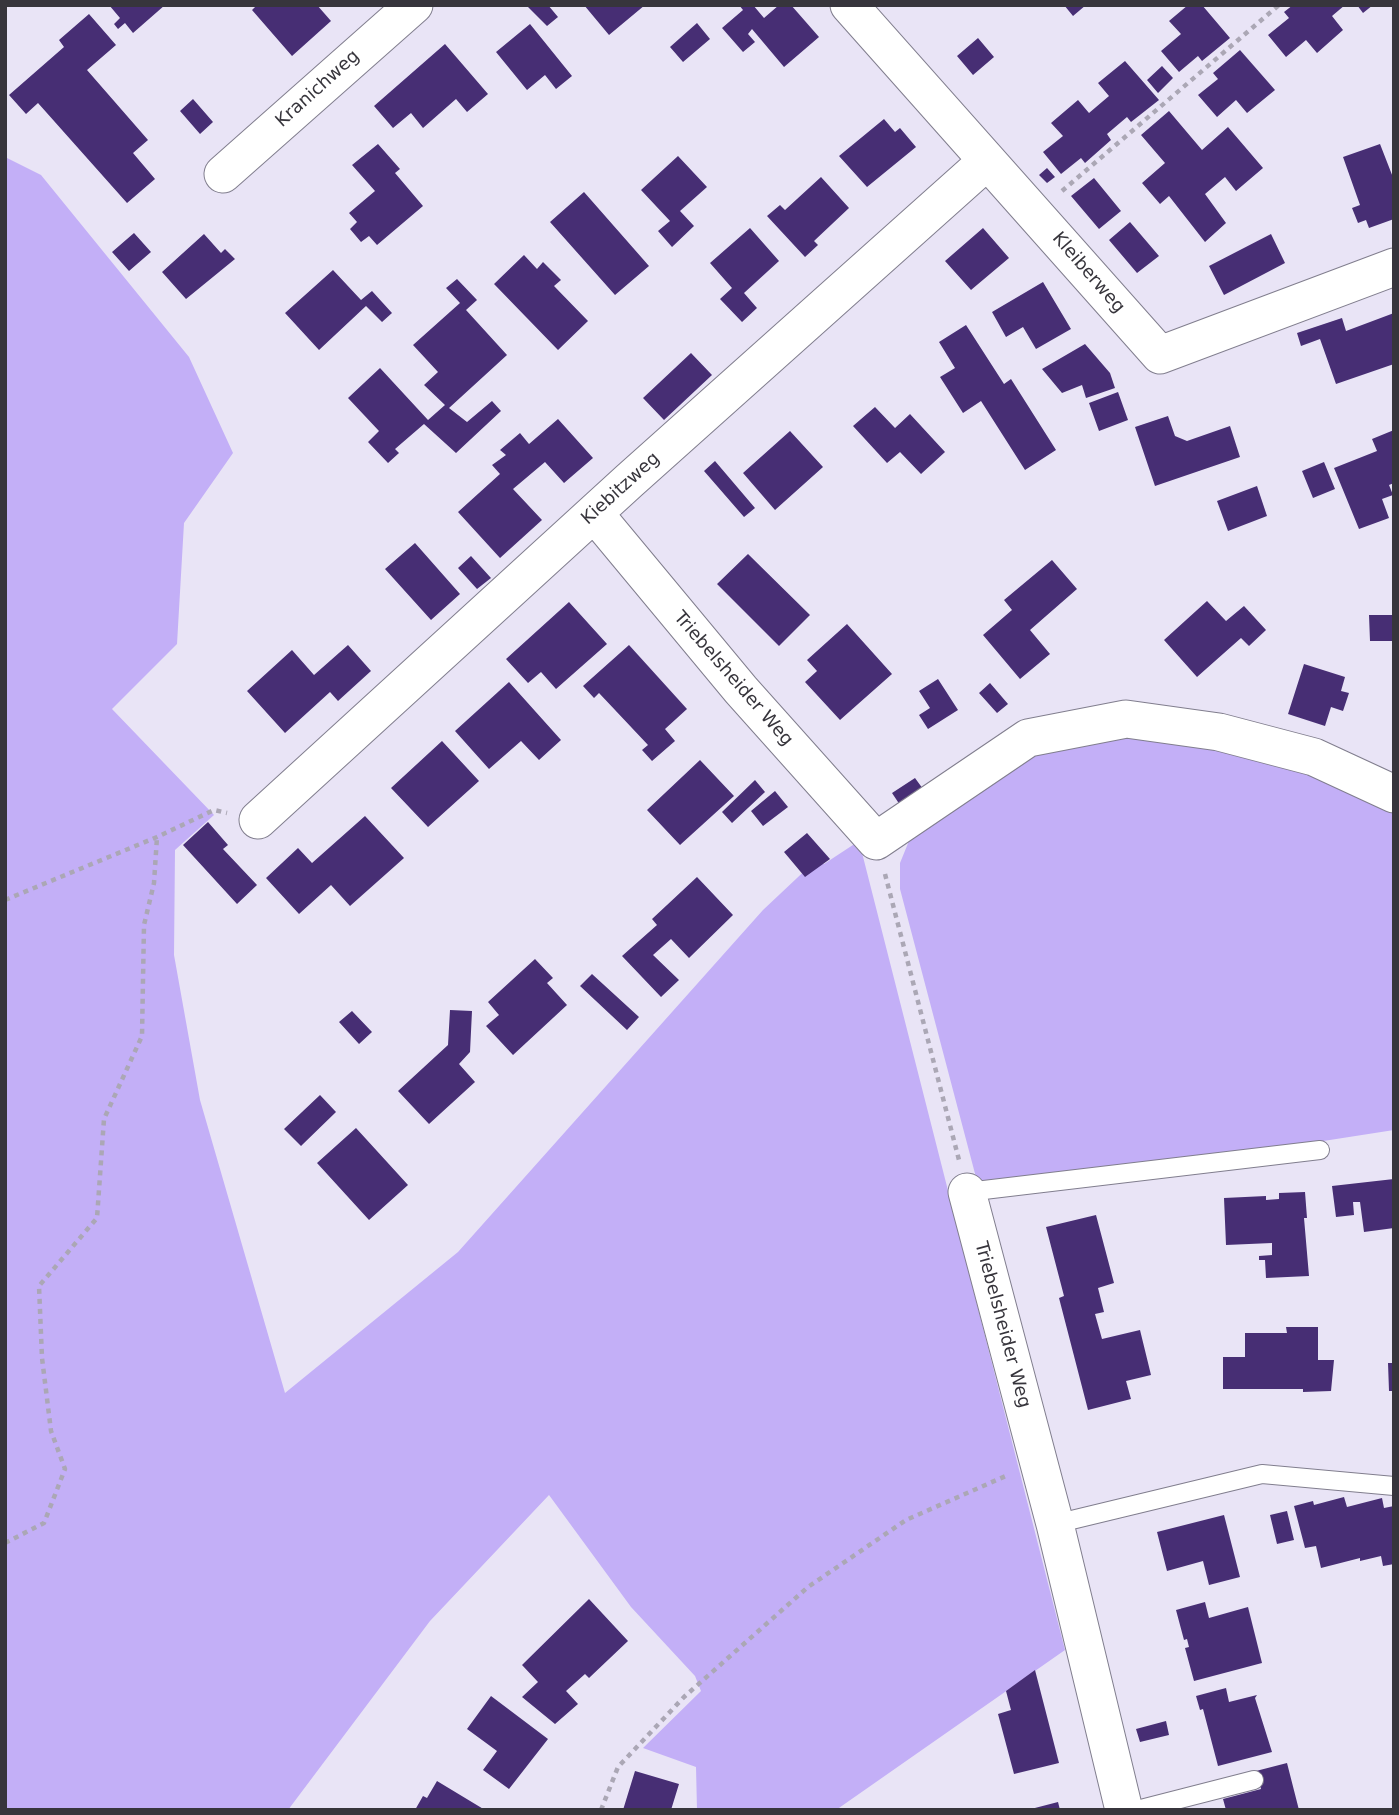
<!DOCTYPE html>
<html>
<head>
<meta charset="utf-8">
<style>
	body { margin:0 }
	#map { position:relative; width:1399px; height:1815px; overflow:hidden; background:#e9e4f6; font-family:"DejaVu Sans",sans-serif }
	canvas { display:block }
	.frame { position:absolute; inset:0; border:7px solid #37353c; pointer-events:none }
</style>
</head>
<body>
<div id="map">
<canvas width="1399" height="1815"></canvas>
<div class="frame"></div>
</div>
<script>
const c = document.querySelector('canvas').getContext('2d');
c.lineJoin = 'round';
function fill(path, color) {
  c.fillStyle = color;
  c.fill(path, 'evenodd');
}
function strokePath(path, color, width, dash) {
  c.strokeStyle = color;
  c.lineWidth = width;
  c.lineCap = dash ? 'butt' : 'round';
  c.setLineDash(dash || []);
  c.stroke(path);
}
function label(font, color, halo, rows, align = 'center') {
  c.font = font + ' "DejaVu Sans",sans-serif';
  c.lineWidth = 7;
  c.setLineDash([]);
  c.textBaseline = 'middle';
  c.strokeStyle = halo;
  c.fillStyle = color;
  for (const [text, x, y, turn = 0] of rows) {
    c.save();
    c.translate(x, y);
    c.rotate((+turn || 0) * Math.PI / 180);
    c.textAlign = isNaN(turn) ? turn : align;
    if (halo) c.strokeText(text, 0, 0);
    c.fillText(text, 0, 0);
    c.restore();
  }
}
fill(new Path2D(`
	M5 157 41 175 189 357 233 453 184 523 177 644 112 709 214 815 175 850 174 955 200 1100 285 1393 458 1252 763 910 814 862 824 864 859 841 1065 1650 836 1810H697L696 1767 643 1748 701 1691 695 1676 631 1607 549 1495 430 1621 288 1810H5Z
	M1125 733 1217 743 1308 770 1394 810V1130L1317 1142 978 1185 900 889V863L911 836 1034 749Z`), '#c3aff7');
fill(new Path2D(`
	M109 5H165L133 33 125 23 118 29 114 24 120 18Z
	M257 5H317L331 21 292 56 252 10Z
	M526 5H548L558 17 547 26Z
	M584 5H645L609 35Z
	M739 5H753L764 18 779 5H791L819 37 784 67 752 29 748 34 755 42 743 52 722 28 743 10Z
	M1064 5H1086L1073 16Z
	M1188 5H1202L1230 38 1202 61 1198 56 1179 72 1161 51 1181 34 1169 21Z
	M1293 5H1345L1332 16 1343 30 1317 53 1306 40 1286 57 1268 35 1289 18 1284 12Z
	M1357 5H1373L1363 13Z
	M89 14 116 45 87 70 148 140 133 153 155 179 127 203 38 103 26 114 9 95 64 47 59 40Z
	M697 23 710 39 683 62 670 47Z
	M530 24 572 76 556 89 545 75 527 90 496 52Z
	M978 38 994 57 973 75 957 56Z
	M445 44 488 94 467 112 456 99 423 128 411 113 393 128 374 106Z
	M1240 50 1275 90 1247 113 1236 100 1217 117 1198 95 1218 79 1213 73Z
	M1125 61 1159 100 1131 122 1127 117 1107 134 1111 140 1085 163 1081 158 1061 174 1043 152 1063 136 1051 123 1078 100 1089 113 1109 96 1098 83Z
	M1162 66 1173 78 1158 93 1147 80Z
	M193 99 213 122 200 134 180 111Z
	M1169 111 1202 150 1228 127 1263 168 1236 191 1225 177 1205 194 1226 223 1205 242 1169 196 1160 204 1142 183 1165 163 1141 135Z
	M884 119 895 132 900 128 916 147 867 187 839 156Z
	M378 144 400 169 395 173 423 206 377 245 369 236 361 242 350 229 357 222 349 213 375 191 352 165Z
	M1380 144 1394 180V219L1369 228 1366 220 1358 223 1352 208 1360 205 1343 157Z
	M678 156 707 187 680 211 694 226 672 247 658 231 670 221 641 190Z
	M1047 168 1055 177 1047 183 1039 175Z
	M821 177 849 208 814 241 818 245 805 257 767 216 780 205 785 210Z
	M1094 178 1121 211 1099 229 1071 196Z
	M584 192 649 266 615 295 550 222Z
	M1130 222 1159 256 1137 273 1109 240Z
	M750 228 779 261 744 293 757 308 742 322 720 299 732 288 710 263Z
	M983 228 1009 258 971 290 945 261Z
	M134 233 151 252 129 271 112 252Z
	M204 234 221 253 225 249 235 259 186 299 162 272Z
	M1271 234 1285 263 1224 295 1209 266Z
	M524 255 537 269 543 262 561 280 554 286 588 321 558 350 494 284Z
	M333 270 361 300 372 291 392 313 382 322 366 306 319 350 285 313Z
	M457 279 477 300 466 310 507 355 449 408 467 422 492 401 501 411 456 453 424 424 395 449 399 453 388 463 368 442 379 431 348 398 380 368 428 420 445 405 424 385 438 372 413 345 460 303 446 288Z
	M1043 282 1071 329 1036 349 1023 327 1006 337 992 312Z
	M1394 313V364L1336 384 1320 339 1301 346 1297 333 1342 318 1346 331Z
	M966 325 1004 384 1011 379 1056 450 1025 470 981 401 963 413 940 377 955 368 939 342Z
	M1085 344 1110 373 1115 388 1086 398 1082 385 1062 393 1042 369Z
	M691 353 712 375 664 420 643 398Z
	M1118 392 1128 420 1099 431 1089 403Z
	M875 407 895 428 910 414 945 452 921 474 900 452 887 463 853 426Z
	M1168 416 1175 436 1187 441 1230 426 1240 457 1155 486 1135 427Z
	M558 419 593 458 564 483 545 462 513 489 542 520 500 558 458 512 500 474 492 465 506 455 500 450 520 433 529 444Z
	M1394 430V483L1389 485 1393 495 1382 499 1389 518 1359 529 1334 468 1377 451 1372 439Z
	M790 431 823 467 775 510 743 473Z
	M715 461 755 508 744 517 704 471Z
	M1324 462 1335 489 1313 498 1302 471Z
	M1257 486 1267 516 1228 531 1217 501Z
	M415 543 460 594 431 620 385 569Z
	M748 554 810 615 779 646 717 584Z
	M471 556 491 578 477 589 458 568Z
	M1052 560 1077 589 1030 630 1050 654 1020 679 983 635 1012 610 1004 600Z
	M1207 601 1226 621 1244 606 1266 630 1249 646 1241 638 1197 677 1164 640Z
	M569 602 607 644 556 689 541 672 528 683 506 659Z
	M1369 615H1394V641H1370Z
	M847 624 892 674 840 720 805 682 817 671 807 660Z
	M348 645 371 671 338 701 330 692 285 733 247 691 292 650 314 675Z
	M629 645 687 709 665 729 675 741 652 761 642 750 648 745 599 693 594 698 583 686Z
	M1304 664 1345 677 1341 691 1349 693 1343 711 1331 707 1325 726 1288 714Z
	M938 679 958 710 928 729 919 715 930 708 919 691Z
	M509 682 561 740 539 760 521 741 489 769 455 731Z
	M990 683 1008 704 997 713 979 693Z
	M442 741 479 781 428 827 391 788Z
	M700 760 734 796 680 845 647 810Z
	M915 778 923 789 900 805 892 793Z
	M755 780 765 792 732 823 722 812Z
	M775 791 788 807 763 826 751 811Z
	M365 816 404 858 350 906 331 885 299 914 266 878 298 848 312 863Z
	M208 822 228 845 223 849 257 885 237 904 183 845Z
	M807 833 830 859 805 877 784 852Z
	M697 877 733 915 689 958 671 939 653 955 679 980 661 997 622 956 657 925 652 919Z
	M535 959 553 978 547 983 567 1005 513 1055 486 1026 499 1015 488 1002Z
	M592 974 639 1017 627 1030 580 986Z
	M450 1010 472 1011 470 1052 459 1064 475 1082 429 1124 398 1091 448 1045Z
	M352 1011 372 1032 359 1044 339 1022Z
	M320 1095 336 1112 301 1146 284 1129Z
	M356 1128 408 1185 369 1220 317 1163Z
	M1394 1179V1228L1364 1232 1360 1202H1353L1354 1215 1336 1217 1332 1186Z
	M1305 1192 1307 1218H1304L1309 1276 1266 1278 1265 1260H1259V1256L1272 1255V1243L1226 1245 1224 1198 1266 1196V1200L1279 1199V1193Z
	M1096 1215 1114 1283 1098 1288 1104 1312 1095 1314 1102 1339 1140 1330 1151 1375 1126 1381 1131 1399 1088 1410 1059 1298 1064 1296 1046 1227Z
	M1286 1327H1318V1360H1334L1331 1391 1303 1392V1389H1223V1357H1245V1333H1287Z
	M1388 1363H1394V1391H1389Z
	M1344 1497 1347 1507 1382 1498 1384 1508 1394 1506V1564L1383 1566 1381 1556 1360 1561V1558L1321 1568 1316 1546 1305 1548 1294 1506 1313 1501 1314 1505Z
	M1287 1511 1294 1540 1277 1544 1270 1515Z
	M1224 1515 1240 1577 1209 1585 1203 1561 1167 1571 1157 1532Z
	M589 1599 628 1641 589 1678 585 1674 566 1691 578 1704 555 1724 522 1697 538 1682 522 1665Z
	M1205 1602 1209 1618 1248 1607 1262 1663 1194 1681 1185 1648 1189 1647 1187 1639 1184 1640 1176 1610Z
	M1035 1670 1059 1763 1014 1774 998 1714 1011 1710 1006 1691Z
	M1226 1688 1229 1702 1257 1695 1255 1698 1272 1752 1218 1766 1203 1709 1200 1710 1196 1696Z
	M491 1696 548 1739 509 1789 483 1770 497 1751 467 1729Z
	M1166 1721 1169 1735 1140 1742 1136 1729Z
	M1287 1763 1299 1810H1226L1223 1799 1261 1789 1256 1771Z
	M635 1771 679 1784 671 1810H623Z
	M437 1781 485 1810H415L423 1796 427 1798Z
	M1058 1802 1060 1810H1031V1809Z`), '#472e74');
const lane = new Path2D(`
	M967 1192 1320 1150
	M1055 1524 1262 1474 1394 1486
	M1137 1810 1254 1780`);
const street = new Path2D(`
	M849 5 1160 355 1394 267
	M223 174 414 5
	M594 513 741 690 876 841 1028 738 1126 719 1219 732 1314 757 1394 794
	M258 820 629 481 987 161
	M967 1192 1055 1524 1124 1810`);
strokePath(lane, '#817e8e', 20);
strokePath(street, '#817e8e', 39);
strokePath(new Path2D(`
	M1062 191 1279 5
	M885 874 959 1160
	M5 900 157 837 214 810 227 813
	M5 1543 44 1523 65 1469 51 1431 42 1358 39 1286 97 1218 104 1119 142 1036 144 925 154 883 157 837
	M601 1810 618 1767 684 1697 808 1587 906 1520 1008 1475`), '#aba7b5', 4.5, [5, 5]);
strokePath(lane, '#fff', 18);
strokePath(street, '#fff', 37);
label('18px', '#37353c', '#fff', [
	["Kranichweg",318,89,-42],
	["Kleiberweg",1088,273,49],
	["Kiebitzweg",621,489,-42],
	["Triebelsheider Weg",733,679,49],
	["Triebelsheider Weg",1002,1325,75]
]);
</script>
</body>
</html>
